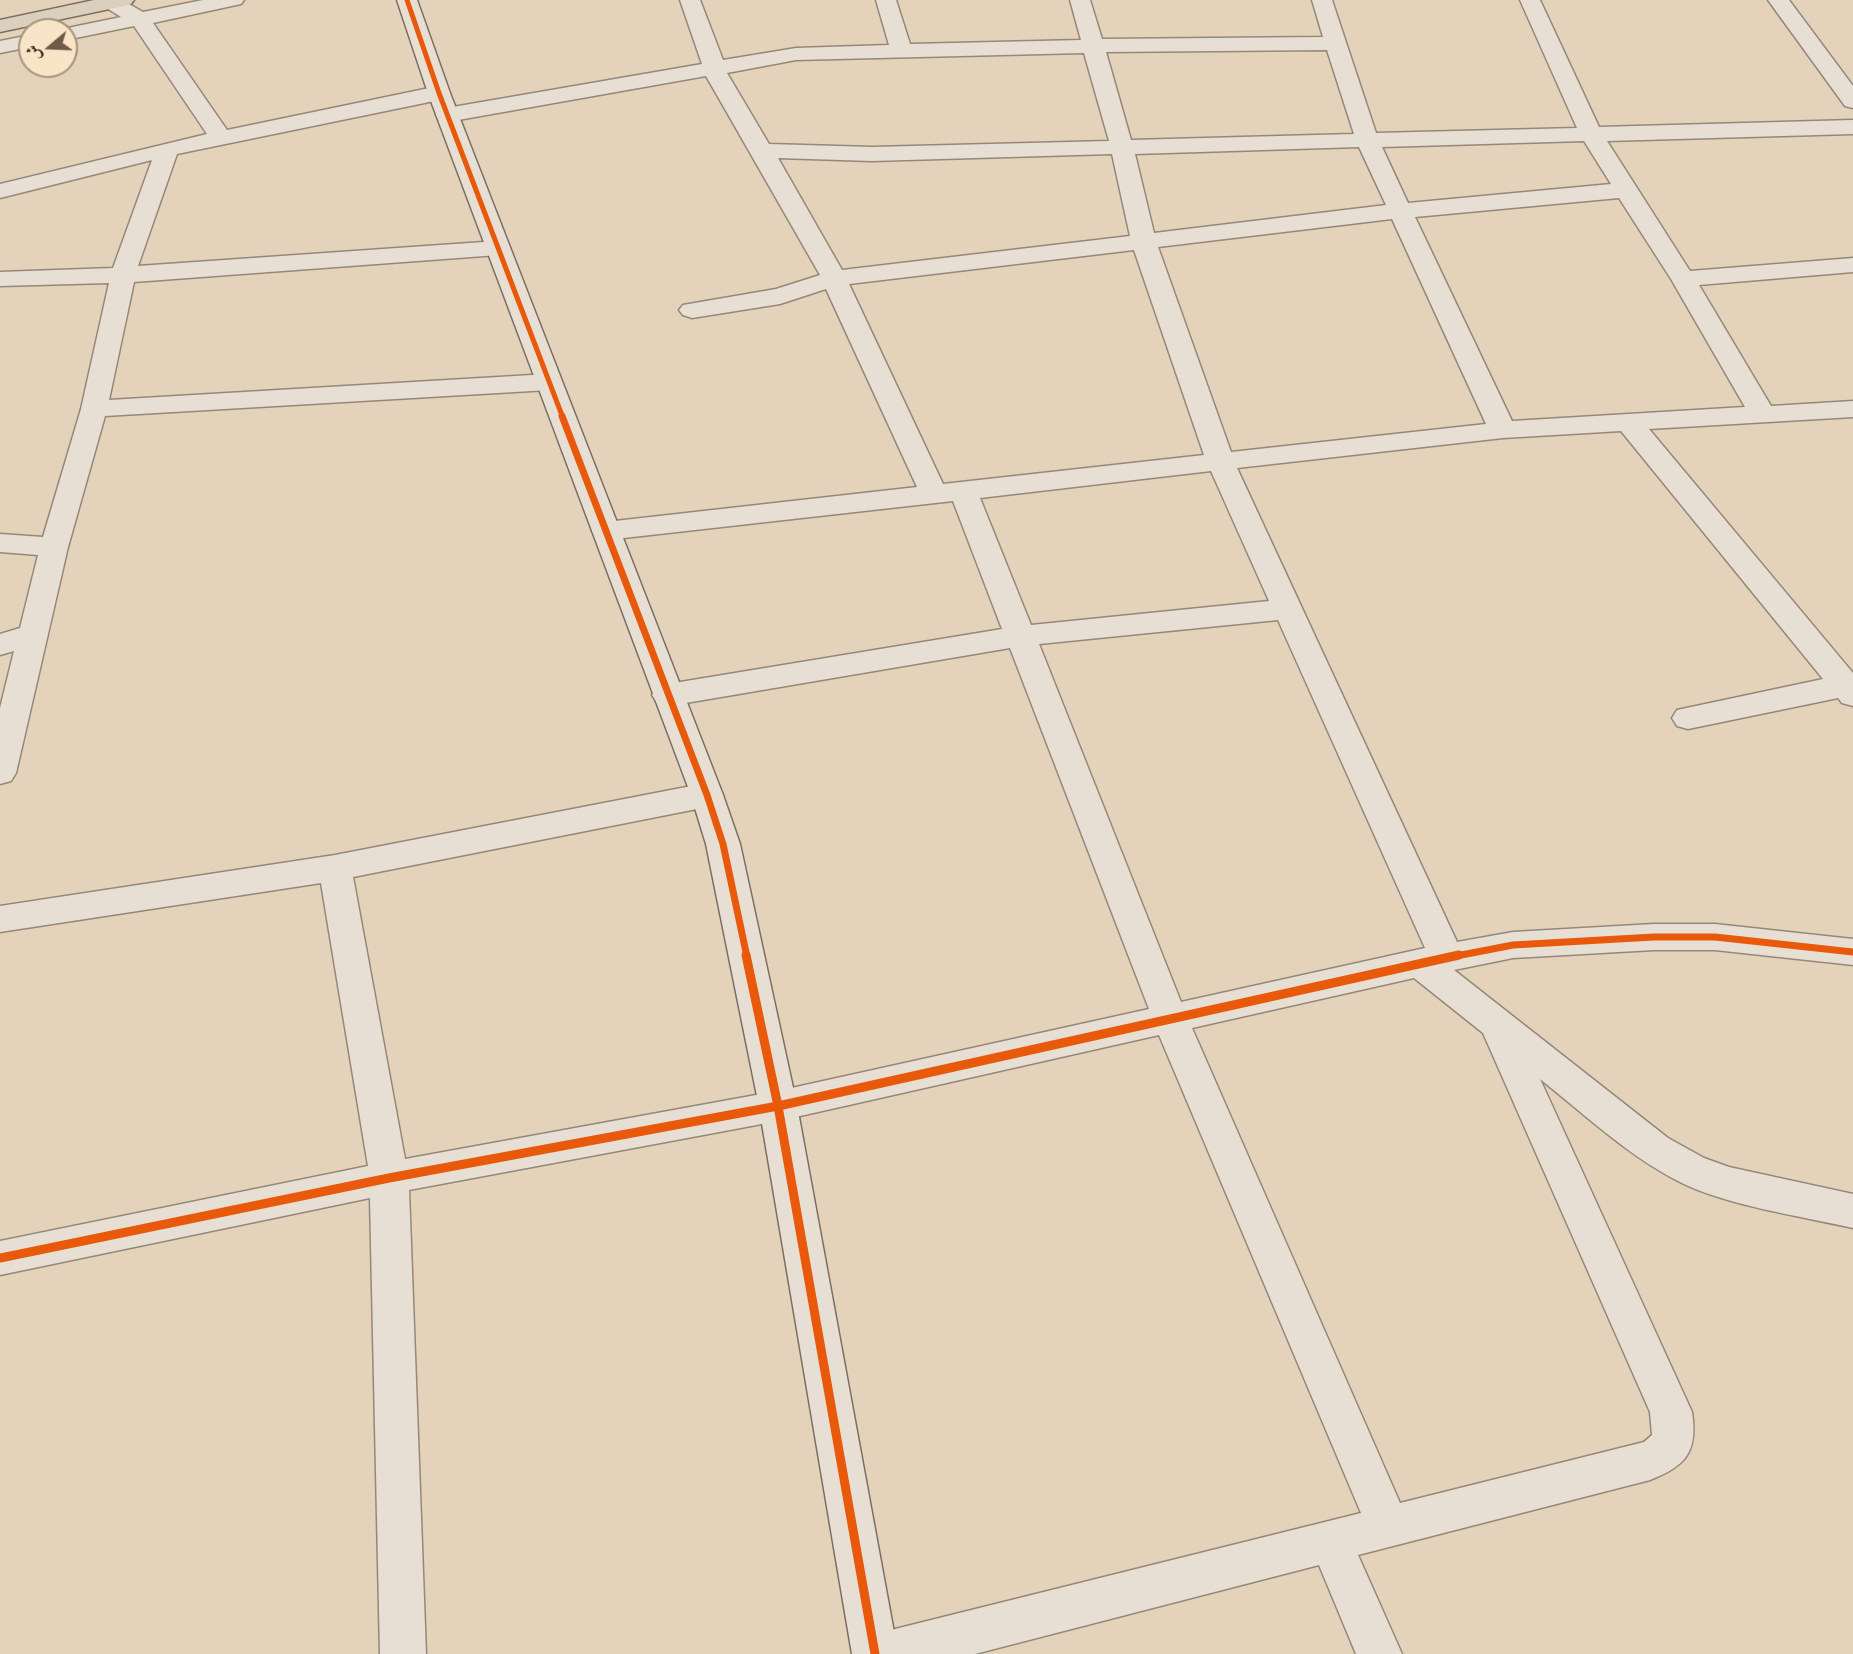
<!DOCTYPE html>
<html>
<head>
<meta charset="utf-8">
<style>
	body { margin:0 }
	#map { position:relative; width:1853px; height:1654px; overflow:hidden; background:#e4d2ba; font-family:"Gentium Book Plus",Amiri,serif }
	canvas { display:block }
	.north { position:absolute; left:18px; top:18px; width:60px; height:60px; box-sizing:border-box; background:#f8e4c7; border:2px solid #a9927d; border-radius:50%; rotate:251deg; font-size:16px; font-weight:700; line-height:24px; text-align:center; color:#33180e }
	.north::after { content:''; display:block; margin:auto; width:21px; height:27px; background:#71594a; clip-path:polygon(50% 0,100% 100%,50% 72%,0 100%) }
</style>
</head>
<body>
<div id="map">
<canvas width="1853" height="1654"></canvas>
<div class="north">ش</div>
</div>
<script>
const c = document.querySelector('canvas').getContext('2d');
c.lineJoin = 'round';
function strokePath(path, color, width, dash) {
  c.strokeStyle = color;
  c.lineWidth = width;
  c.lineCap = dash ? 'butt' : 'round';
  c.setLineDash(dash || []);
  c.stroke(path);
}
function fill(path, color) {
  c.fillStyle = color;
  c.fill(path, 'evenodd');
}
const street = new Path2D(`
	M104 0H122L143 12 203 0H244L241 4 153 23 227 130 439 86 447 88 450 93 447 98 439 100 177 154 138 266 498 241 507 243 510 248 507 253 498 255 134 282 109 400 549 374 558 376 562 382 558 388 549 390 105 416 68 547 16 773 11 781 0 784V708L14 651 0 655V634L20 628 38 555 0 552V534L43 537 81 409 109 283 0 286V272L113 268 152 160 0 198V184L207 134 134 26 66 40V30H58L121 17 105 7 102 3Z
	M680 0H700L723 60 796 48 889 45 876 0H896L910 44 1081 40 1070 0H1090L1102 39 1323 37 1312 0H1332L1376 133 1577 128 1520 0H1540L1599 127 1853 120V134L1607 141 1690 271 1853 258V272L1699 285 1771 406 1853 401V417L1649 429 1853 673V706L1842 703 1838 698 1688 729 1677 726 1672 718 1677 710 1823 679 1621 431 1503 438 1237 468 1457 942 1513 932 1654 924H1715L1853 939V965L1715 950H1654L1513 958 1454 970 1668 1138 1704 1158 1729 1167 1853 1194V1228C1801 1216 1722 1205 1676 1180 1626 1154 1583 1113 1540 1079L1692 1412C1698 1452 1686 1466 1650 1480L1358 1555 1402 1654H1356L1319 1565 975 1654H864L871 1638 887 1631 1361 1513 1159 1035 778 1121 409 1190 426 1654H380L370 1198 0 1275V1241L368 1166 321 883 0 932V906L335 855 707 783 719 787 723 795 719 803 707 807 353 877 405 1159 778 1091 1149 1009 1010 648 668 706 657 703 652 695 657 687 668 684 1002 629 953 501 606 540 596 537 592 531 596 525 606 522 917 487 826 289 780 304 692 318 683 315 679 310 683 305 776 289 820 275 706 76 447 122 439 120 436 115 439 110 447 108 702 64ZM1327 50 1354 134 1131 140 1106 52ZM1084 53 1109 141 872 147 769 144 727 73 796 60ZM1584 141 1611 184 1408 203 1382 147ZM1359 147 1386 205 1154 233 1135 154ZM1112 154 1130 236 842 270 778 158 872 161ZM1619 198 1671 279 1745 407 1512 421 1415 217ZM1392 219 1486 424 1231 452 1158 247ZM1134 250 1204 455 943 484 849 284ZM1211 471 1269 601 1031 625 980 498ZM1278 620 1425 948 1181 1002 1039 644ZM1414 978 1483 1033 1650 1412 1652 1435 1644 1442 1400 1503 1192 1028Z
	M1768 0H1789L1853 86V108L1845 106Z
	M30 35V47L0 53V41Z`);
const secondary = new Path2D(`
	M397 0H417L450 93 723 795 740 844 797 1106 898 1654H852L759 1106 706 844 691 795 428 93Z`);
const highway = new Path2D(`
	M94 0H134L131 4 124 6 0 32V20Z`);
strokePath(street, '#958879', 3);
strokePath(secondary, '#7c6f62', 3);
strokePath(highway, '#7c6f62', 3);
fill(street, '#e7dfd3');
fill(secondary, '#e7dfd3');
fill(highway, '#dbcfbe');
strokePath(new Path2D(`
	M407 0 439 93 563 418`), '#e8590c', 5);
strokePath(new Path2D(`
	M562 416 707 795 723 844 747 957
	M1451 957 1513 945 1654 937H1715L1853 952`), '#e8590c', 7);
strokePath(new Path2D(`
	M746 955 778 1106 875 1654
	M0 1258 389 1178 778 1106 1459 955`), '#e8590c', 9);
</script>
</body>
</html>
